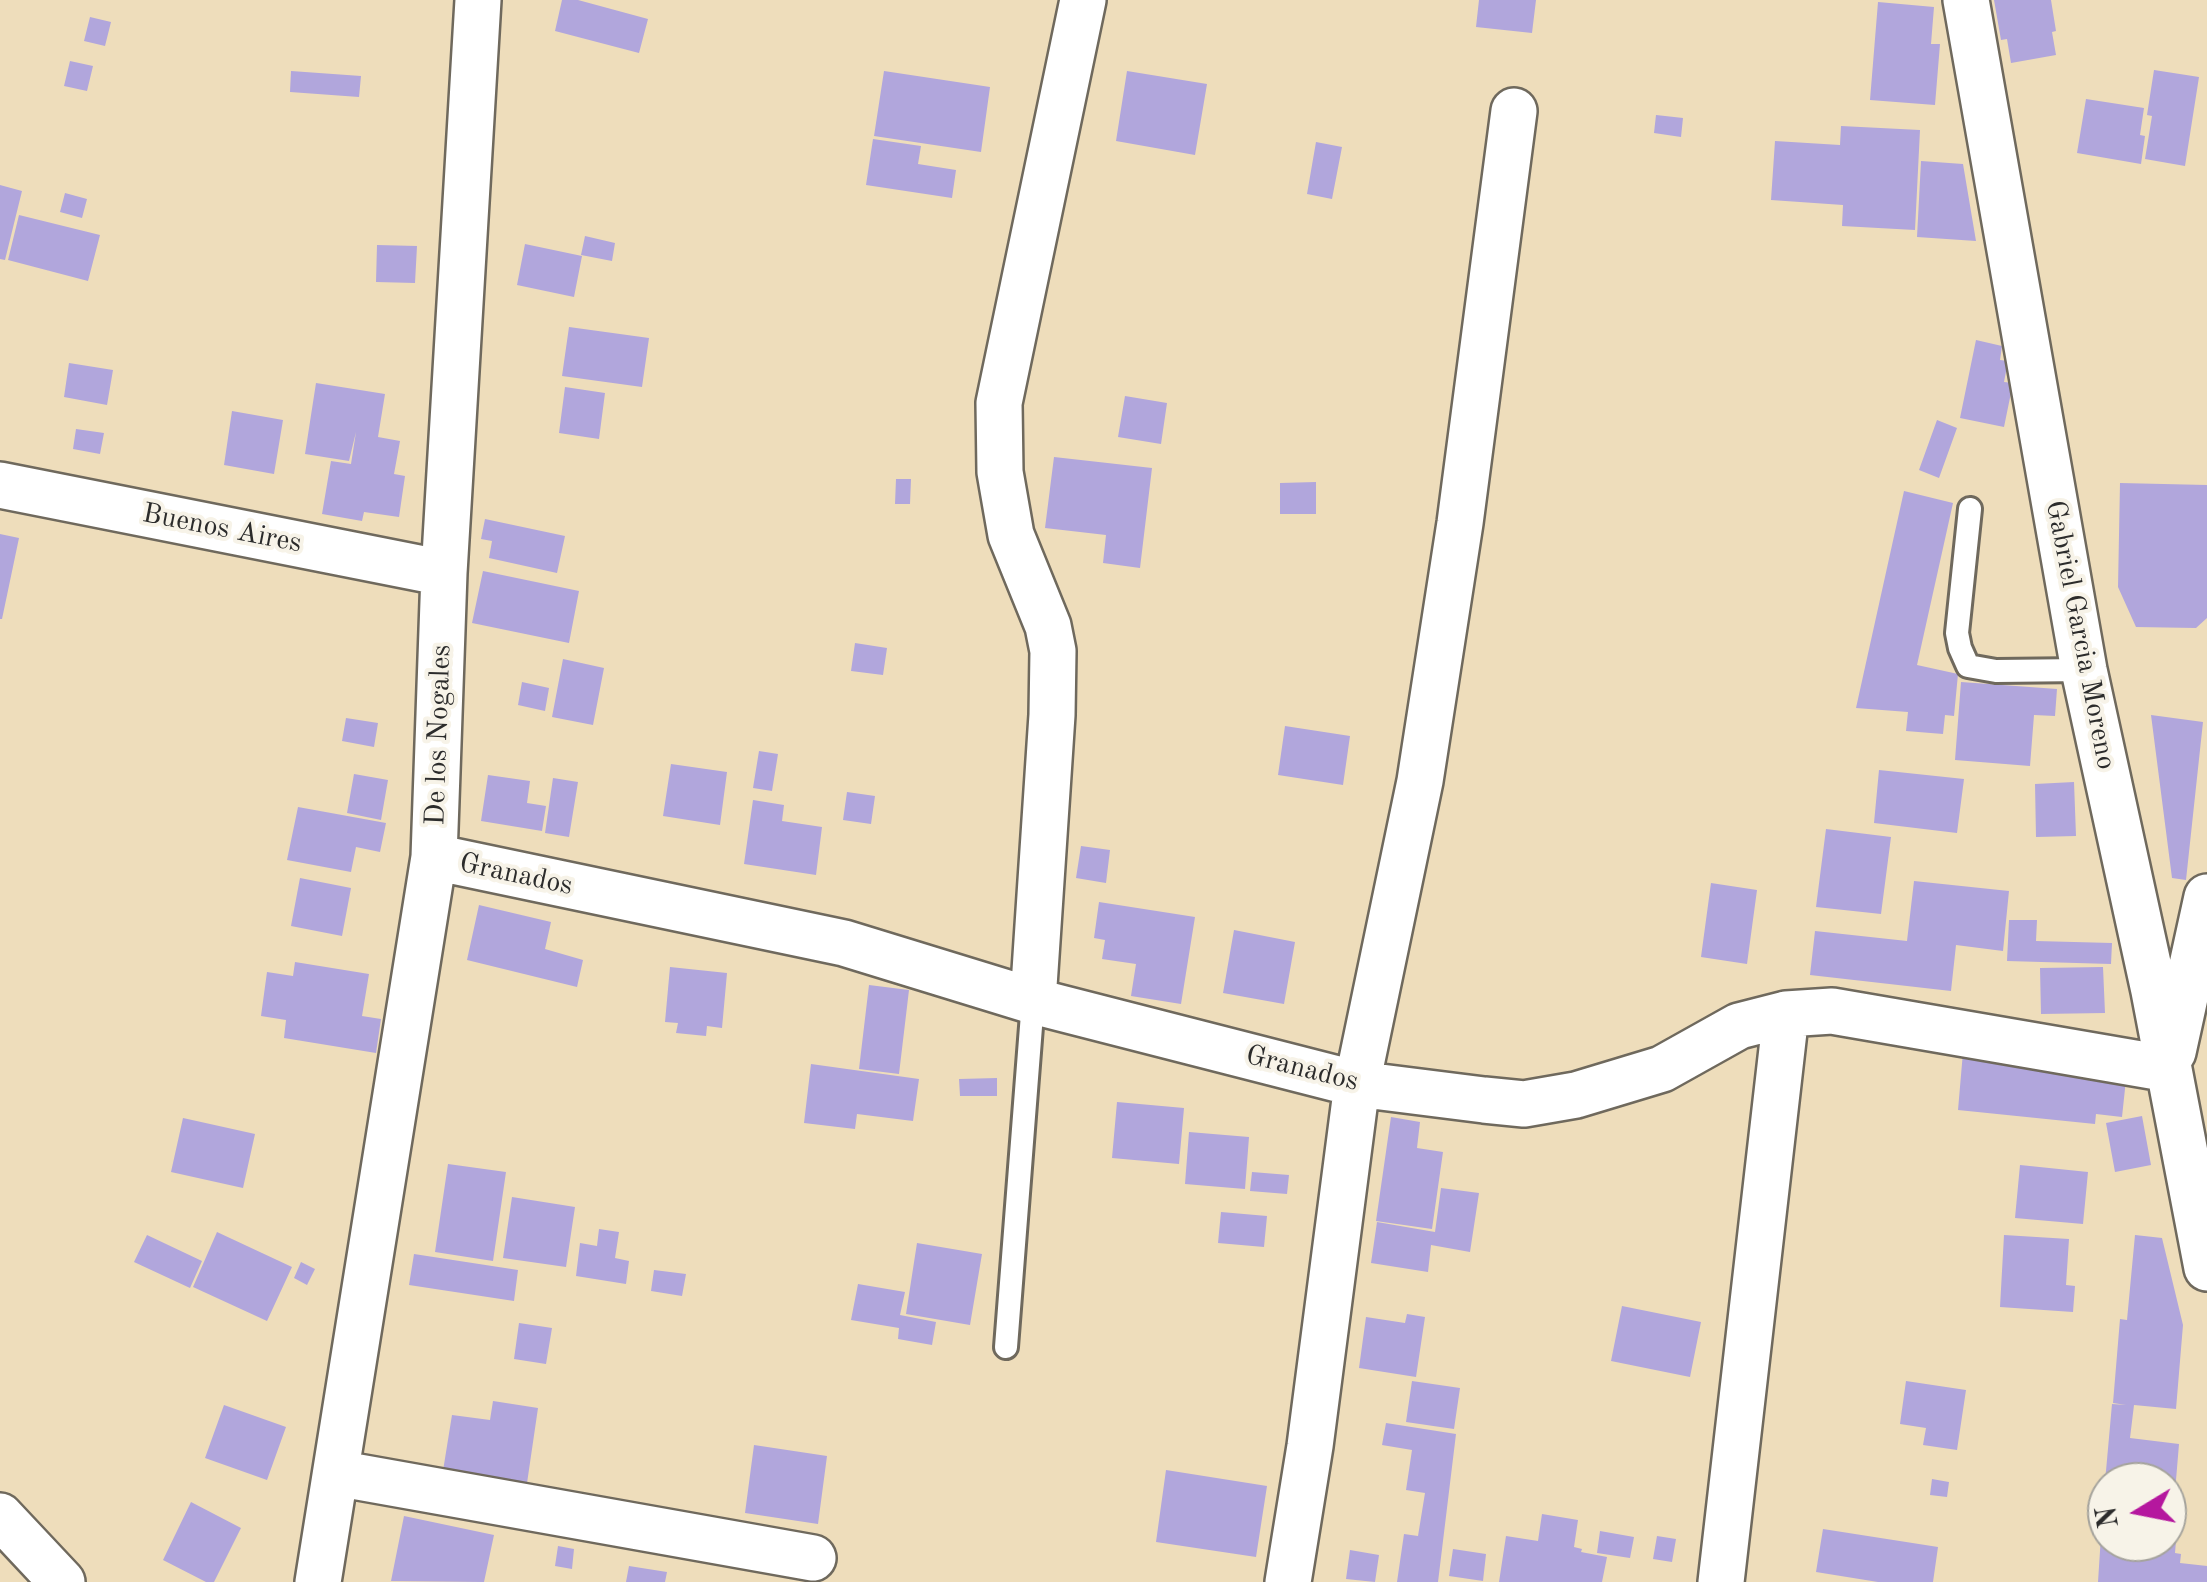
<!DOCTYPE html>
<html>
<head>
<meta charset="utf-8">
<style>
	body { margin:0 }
	#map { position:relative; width:2207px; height:1582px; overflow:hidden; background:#edb; font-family:"Old Standard TT",serif }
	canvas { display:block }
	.north { position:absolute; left:2087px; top:1462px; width:100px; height:100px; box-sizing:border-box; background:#f7f3e8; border:2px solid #a5a39c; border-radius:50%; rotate:260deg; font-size:28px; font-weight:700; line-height:40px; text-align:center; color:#2b2b2b }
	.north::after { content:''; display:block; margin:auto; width:35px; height:45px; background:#b5179e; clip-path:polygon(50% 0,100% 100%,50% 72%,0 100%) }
</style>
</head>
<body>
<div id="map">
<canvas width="2207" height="1582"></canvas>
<div class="north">N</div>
</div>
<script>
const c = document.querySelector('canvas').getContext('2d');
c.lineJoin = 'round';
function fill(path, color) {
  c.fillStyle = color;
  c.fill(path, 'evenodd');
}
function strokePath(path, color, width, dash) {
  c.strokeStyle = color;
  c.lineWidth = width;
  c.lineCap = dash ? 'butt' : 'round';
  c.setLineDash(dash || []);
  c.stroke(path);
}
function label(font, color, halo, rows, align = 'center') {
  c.font = font + ' "Old Standard TT",serif';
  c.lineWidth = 8;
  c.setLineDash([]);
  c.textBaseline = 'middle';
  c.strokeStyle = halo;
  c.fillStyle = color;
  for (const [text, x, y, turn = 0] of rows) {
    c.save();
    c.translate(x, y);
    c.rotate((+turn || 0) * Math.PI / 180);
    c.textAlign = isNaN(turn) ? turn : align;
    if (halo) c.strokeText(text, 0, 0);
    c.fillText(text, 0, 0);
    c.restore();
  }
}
fill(new Path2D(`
	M562 0H578L648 19 639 53 555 31Z
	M1479 0H1536L1532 33 1476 27Z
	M1994 0H2051L2056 31 2052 32 2056 55 2011 63 2007 39 2001 40Z
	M1878 2 1934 7 1931 44H1940L1935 105 1870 100Z
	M90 17 111 22 105 46 84 41Z
	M70 61 93 66 87 91 64 86Z
	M2154 70 2199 77 2185 166 2145 159 2152 116 2147 115Z
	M291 71 361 76 359 97 290 92Z
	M884 71 990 87 981 152 874 136Z
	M1127 71 1207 84 1195 155 1116 141Z
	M2086 99 2144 108 2140 135 2145 136 2141 164 2077 153Z
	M1656 115 1683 118 1681 137 1654 133Z
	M1841 126 1920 130 1915 230 1842 226 1843 205 1771 200 1775 141 1840 145Z
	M873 139 921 146 918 164 956 170 952 198 866 185Z
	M1316 142 1342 147 1332 199 1307 194Z
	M1921 161 1963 164 1976 241 1917 237Z
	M0 185 22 191 5 260 0 259Z
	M65 193 87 199 82 218 60 212Z
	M19 215 100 235 88 281 8 260Z
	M585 236 615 243 612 261 581 255Z
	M525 244 582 256 574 297 517 285Z
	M377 245 417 246 415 283 376 282Z
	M569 327 649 338 642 387 562 376Z
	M1976 340 2002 346 2000 360 2008 361 2004 382 2013 383 2004 427 1960 418Z
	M69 363 113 370 107 405 64 397Z
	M316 383 385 394 378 437 400 441 394 474 405 476 399 517 364 512 362 521 322 514 331 461 351 464 356 432 349 461 305 454Z
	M565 387 605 393 599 439 559 433Z
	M1125 396 1167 403 1161 444 1118 437Z
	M232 411 283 420 274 474 224 465Z
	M1937 420 1957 428 1939 478 1919 470Z
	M76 429 104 433 100 454 73 449Z
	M1054 457 1152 468 1140 568 1103 563 1106 535 1045 528Z
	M896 479H911L910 504H895Z
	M1316 482V514H1280V483Z
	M2120 483 2207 485V618L2196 628 2136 627 2118 587Z
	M1904 491 1953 503 1917 665 1958 674 1954 716 1945 715 1943 734 1906 731 1908 712 1856 708Z
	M485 519 565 536 557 573 489 558 492 541 481 539Z
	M0 534 19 538 2 619H0Z
	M483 571 579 591 569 643 472 623Z
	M855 643 887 648 883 675 851 671Z
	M563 659 604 668 593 725 552 717Z
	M522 682 549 688 545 711 518 705Z
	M1961 682 2057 689 2055 716 2034 715 2030 766 1955 760Z
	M2151 715 2203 722 2186 880 2172 878Z
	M346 718 378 723 374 747 342 741Z
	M1285 726 1350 736 1343 785 1278 775Z
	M759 751 778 754 772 791 753 788Z
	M671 764 727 772 720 825 663 816Z
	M1879 770 1964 779 1957 833 1874 823Z
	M354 774 388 780 381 820 347 813Z
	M488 775 530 781 527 803 546 806 542 831 481 821Z
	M553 778 578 782 569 837 545 833Z
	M2074 782 2076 836 2036 837 2035 784Z
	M847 792 875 796 871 824 843 820Z
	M753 800 784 805 782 821 822 827 816 875 744 864Z
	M298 807 386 823 380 852 356 847 351 872 287 860Z
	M1826 829 1891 837 1881 914 1816 907Z
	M1081 846 1110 850 1106 883 1076 878Z
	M300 878 351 888 342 936 291 926Z
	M1914 881 2009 891 2003 951 1956 945 1951 991 1810 975 1815 931 1907 941Z
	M1711 883 1757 890 1747 964 1701 957Z
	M1099 902 1195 917 1181 1004 1131 996 1136 964 1102 959 1105 940 1094 938Z
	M479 905 551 922 545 949 583 960 577 987 467 960Z
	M2009 920H2037L2036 941 2112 943 2111 964 2007 961Z
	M1234 930 1295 942 1284 1004 1223 993Z
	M295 962 369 974 362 1016 381 1019 376 1053 284 1038 286 1020 261 1016 267 972 293 976Z
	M670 967 727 973 722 1028 707 1026 706 1036 676 1033 678 1023 665 1022Z
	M2103 967 2105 1013 2041 1014 2040 968Z
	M869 985 909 990 899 1074 859 1069Z
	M1963 1052 2127 1070 2122 1117 2096 1114 2095 1124 1958 1110Z
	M811 1064 919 1079 913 1121 857 1114 855 1129 804 1123Z
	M997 1078V1096H960L959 1079Z
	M1117 1102 1184 1108 1179 1164 1112 1158Z
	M2142 1116 2151 1165 2115 1172 2106 1123Z
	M1391 1117 1420 1122 1417 1148 1443 1152 1432 1229 1376 1221Z
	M183 1118 255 1134 243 1188 171 1172Z
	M1189 1132 1249 1137 1245 1189 1185 1184Z
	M448 1164 506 1172 493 1261 435 1252Z
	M2020 1165 2088 1172 2083 1224 2015 1218Z
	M1252 1172 1289 1175 1287 1194 1250 1191Z
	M1441 1188 1479 1193 1470 1252 1431 1245 1428 1272 1371 1263 1377 1222 1435 1232Z
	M512 1197 575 1207 566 1267 503 1258Z
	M1221 1212 1267 1216 1264 1247 1218 1243Z
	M599 1229 619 1232 615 1258 629 1261 626 1284 576 1276 580 1243 597 1246Z
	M217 1232 292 1267 267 1321 193 1287Z
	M147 1235 202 1261 190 1288 134 1262Z
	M2004 1235 2069 1239 2066 1285 2075 1286 2073 1312 2000 1307Z
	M2135 1235 2162 1238 2183 1325 2176 1409 2134 1405 2130 1438 2179 1444 2174 1504H2179L2175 1553 2181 1554 2180 1563 2207 1566V1582H2098L2104 1489H2107V1542H2167V1482H2105L2112 1404 2126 1405 2113 1403 2120 1319 2127 1320Z
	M917 1243 982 1254 970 1325 906 1314Z
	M414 1254 518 1270 514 1301 409 1285Z
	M301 1262 315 1269 307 1285 294 1278Z
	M654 1270 686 1274 682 1296 651 1291Z
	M858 1284 905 1292 900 1315 936 1322 932 1345 898 1339 899 1328 851 1320Z
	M1622 1306 1701 1322 1690 1377 1611 1361Z
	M1407 1314 1425 1317 1416 1377 1359 1368 1366 1317 1405 1323Z
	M519 1323 552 1328 546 1364 514 1359Z
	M1412 1381 1460 1388 1454 1429 1406 1422Z
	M1906 1381 1966 1390 1957 1450 1923 1445 1926 1428 1900 1424Z
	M493 1401 538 1408 526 1490 442 1477 452 1415 490 1420Z
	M224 1405 286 1427 267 1480 205 1458Z
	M1386 1423 1456 1434 1438 1582H1397L1404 1534 1418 1536 1425 1493 1406 1490 1412 1450 1382 1445Z
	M754 1445 827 1456 818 1524 745 1513Z
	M1166 1470 1267 1486 1256 1557 1156 1542Z
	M1932 1479 1949 1482 1947 1497 1930 1495Z
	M191 1502 241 1528 214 1582H206L163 1560Z
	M1542 1514 1578 1520 1574 1547 1582 1549 1581 1552 1607 1557 1602 1582H1499L1506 1536 1538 1541Z
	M404 1516 494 1535 484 1582 391 1581Z
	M1823 1529 1938 1547 1933 1582H1878L1816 1572Z
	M1600 1531 1634 1537 1630 1558 1597 1553Z
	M1657 1536 1676 1539 1672 1562 1653 1559Z
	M558 1546 574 1549 572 1569 555 1566Z
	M1453 1549 1486 1554 1483 1581 1449 1576Z
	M1350 1550 1379 1555 1375 1582 1346 1579Z
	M629 1566 667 1572 665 1582H626Z`), '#b1a6dc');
const lane = new Path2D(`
	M1970 509 1957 633 1960 648 1968 666 1996 671 2084 670
	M1006 1347 1033 1001`);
const street = new Path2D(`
	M1966 0 2084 670 2154 991 2207 1268
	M0 485 444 573
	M434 857 844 943 1033 1001 1357 1084 1484 1100 1524 1104 1576 1095 1662 1069 1739 1026 1786 1014 1832 1011 2169 1069
	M1033 1001 1052 715 1053 651 1048 626 1011 535 1000 472 999 403 1083 0
	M2173 1052 2207 897
	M336 1473 813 1558
	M0 1516 62 1582
	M318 1582 434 857 444 573 478 0
	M1288 1582 1310 1446 1357 1084 1420 781 1460 523 1514 111
	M1721 1582 1786 1014`);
strokePath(lane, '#6f695d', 28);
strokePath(street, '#6f695d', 50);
strokePath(lane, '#fff', 22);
strokePath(street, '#fff', 45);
label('28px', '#2b2b2b', '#f7f3e8', [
	["Buenos Aires",222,529,11],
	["Gabriel Garcia Moreno",2080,635,79],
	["De los Nogales",439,735,-88],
	["Granados",516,875,12],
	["Granados",1302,1069,14]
]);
</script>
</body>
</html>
